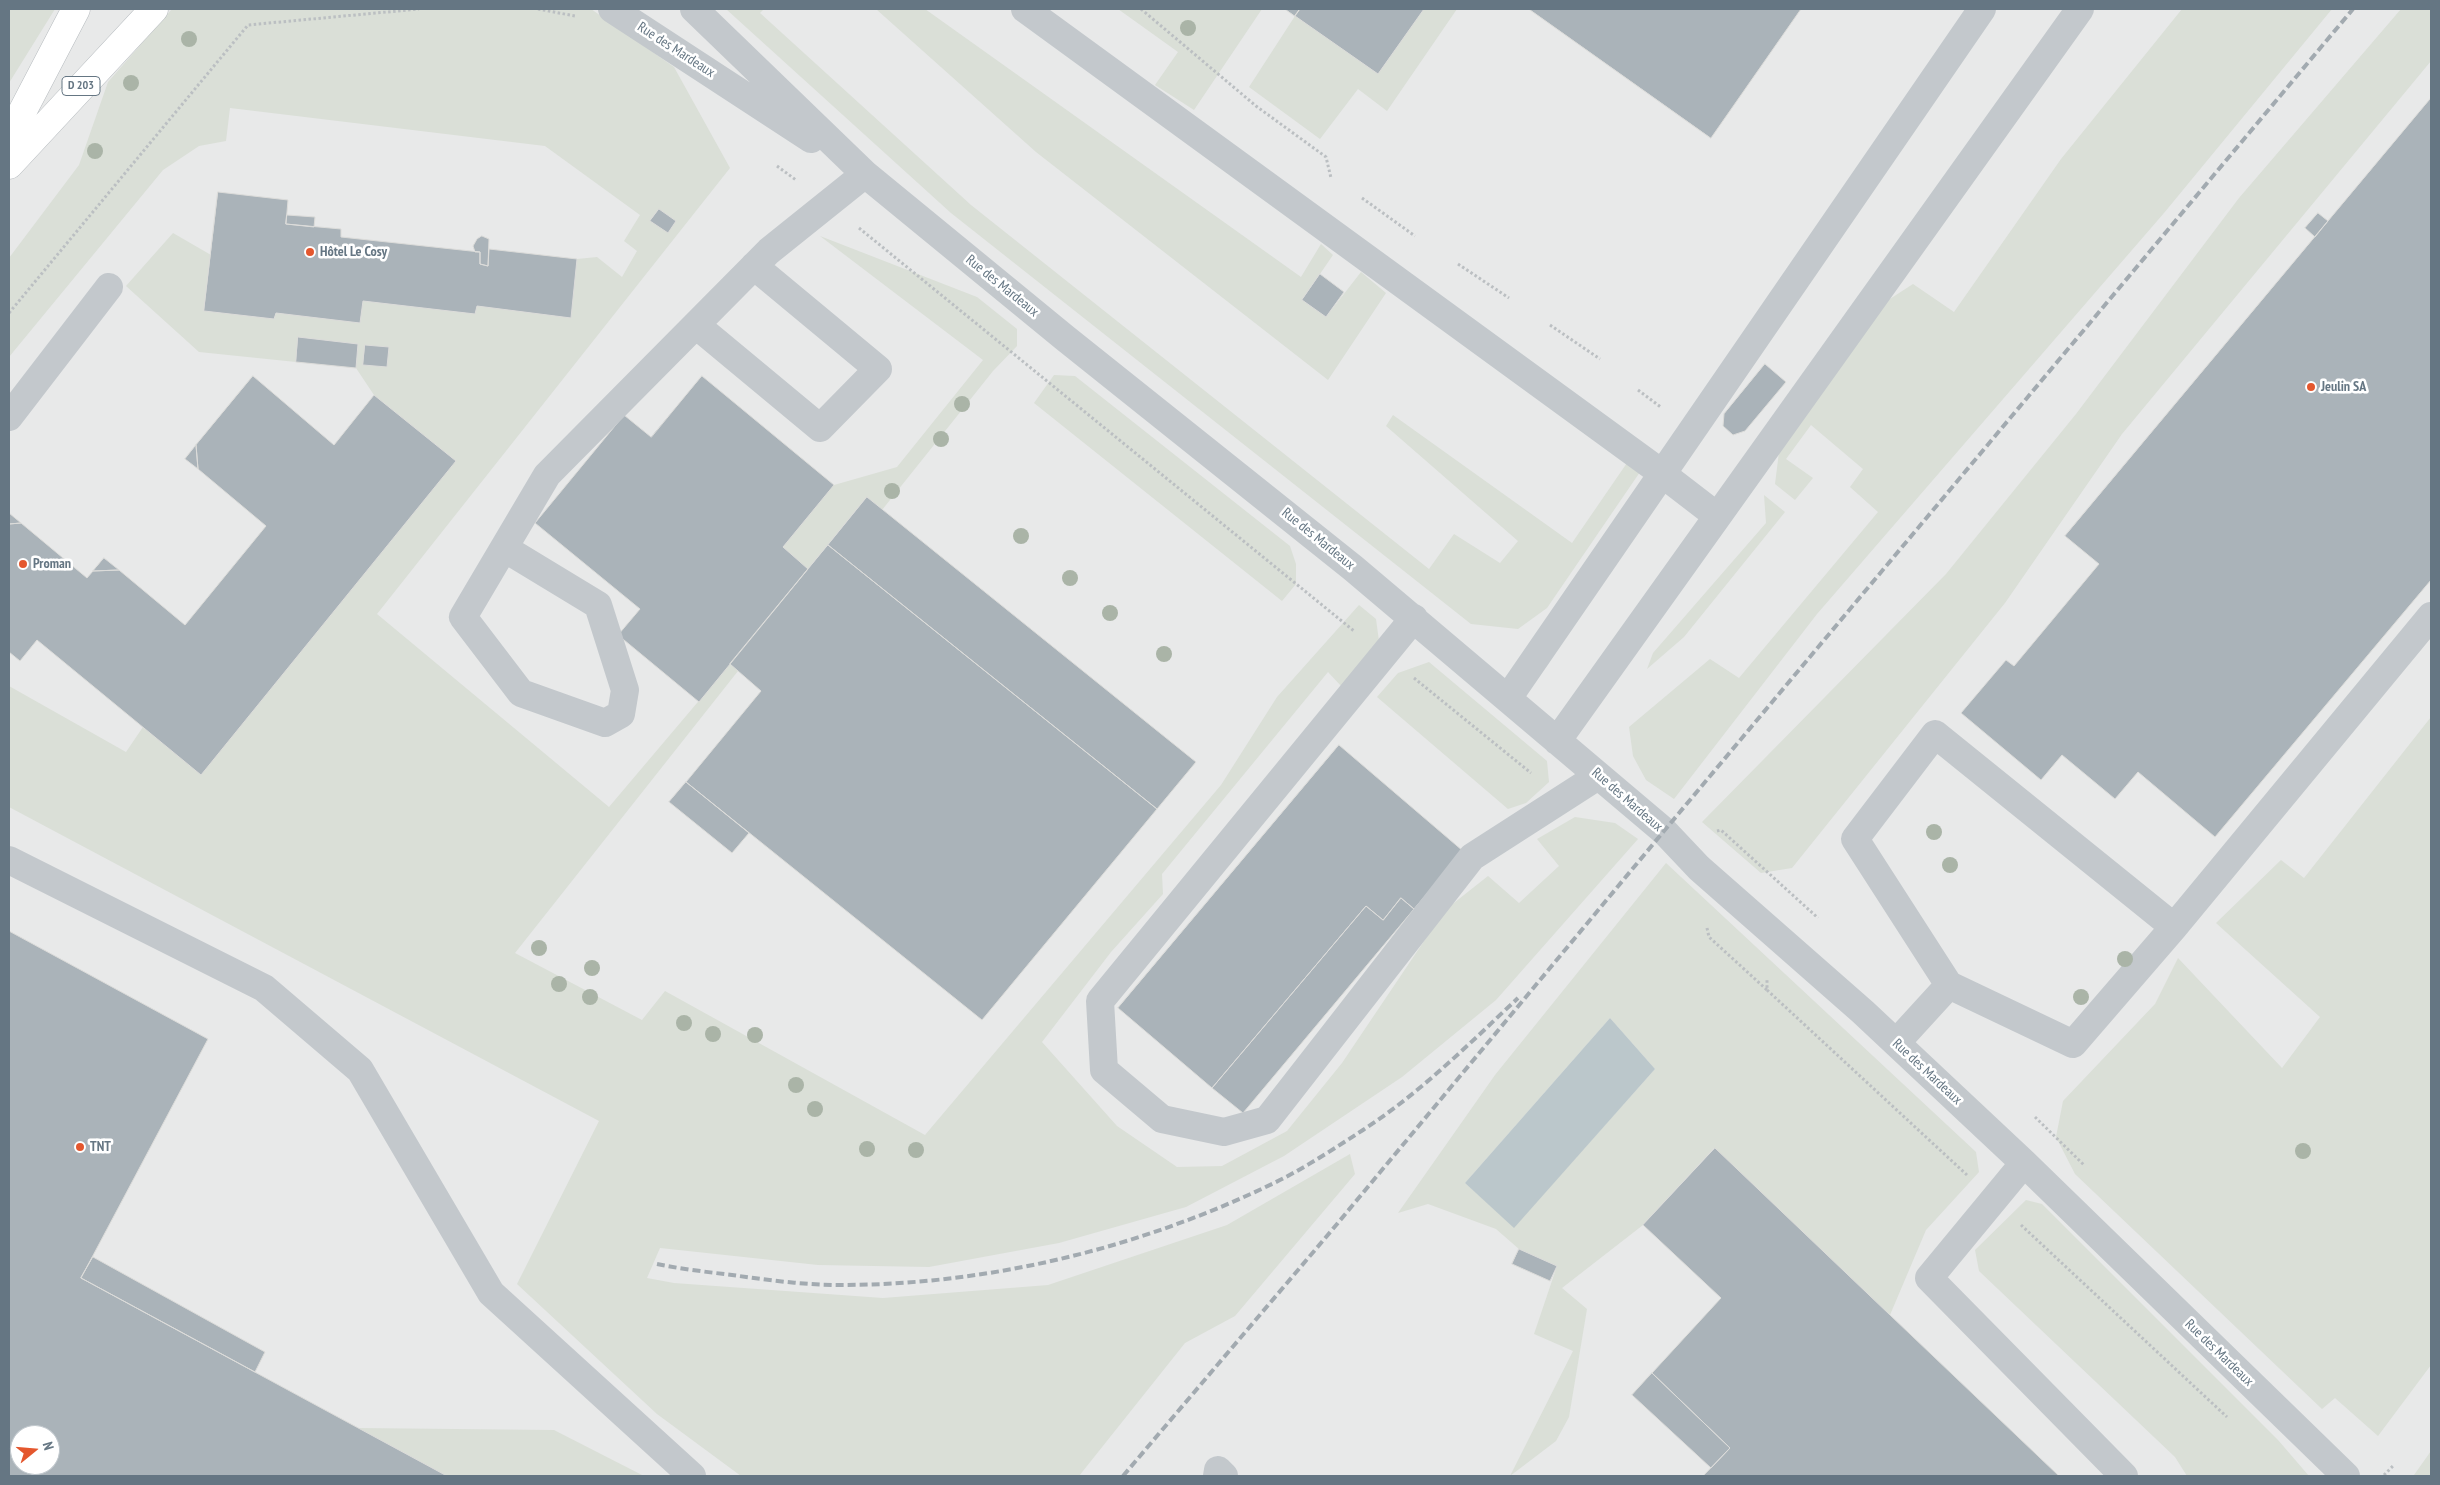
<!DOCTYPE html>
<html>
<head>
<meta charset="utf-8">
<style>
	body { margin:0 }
	#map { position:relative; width:2440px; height:1485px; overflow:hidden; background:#fafaf8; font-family:"PT Sans Narrow",sans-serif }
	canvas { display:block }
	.frame { position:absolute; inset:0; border:10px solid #657683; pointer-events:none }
	.north { position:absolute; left:10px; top:1425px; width:50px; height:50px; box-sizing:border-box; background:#fff; border:1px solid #c1c8cd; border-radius:50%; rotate:73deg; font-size:14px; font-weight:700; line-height:20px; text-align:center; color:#657683 }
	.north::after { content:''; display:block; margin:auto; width:18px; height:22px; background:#e4572e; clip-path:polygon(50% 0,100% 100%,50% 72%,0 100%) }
</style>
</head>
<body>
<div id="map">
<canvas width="2440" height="1485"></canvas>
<div class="frame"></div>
<div class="north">N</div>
</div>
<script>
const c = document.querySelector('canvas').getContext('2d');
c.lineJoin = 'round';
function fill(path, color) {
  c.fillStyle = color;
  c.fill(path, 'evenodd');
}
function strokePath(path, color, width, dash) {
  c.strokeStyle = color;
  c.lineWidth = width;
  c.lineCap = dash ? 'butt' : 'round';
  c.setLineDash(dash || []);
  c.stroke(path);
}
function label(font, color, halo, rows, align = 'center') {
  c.font = font + ' "PT Sans Narrow",sans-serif';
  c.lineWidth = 5;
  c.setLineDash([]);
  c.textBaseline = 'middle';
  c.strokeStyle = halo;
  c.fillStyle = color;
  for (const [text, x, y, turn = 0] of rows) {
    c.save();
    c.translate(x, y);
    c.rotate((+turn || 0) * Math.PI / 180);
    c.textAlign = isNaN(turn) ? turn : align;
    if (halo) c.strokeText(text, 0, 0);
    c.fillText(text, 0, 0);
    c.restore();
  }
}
fill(new Path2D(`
	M9 9H2431V1476H9ZM20 1435H50V1465H20Z`), '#e8e9e9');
fill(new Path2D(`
	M9 9H55L9 83Z
	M172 9H591L674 67 730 168 377 614 609 807 730 664 738 671 515 953 642 1020 665 991 925 1135 1221 785 1277 697 1359 605 1376 619 1379 641 1342 687 1328 672 1162 874 1163 894 1111 952 1042 1042 1117 1126 1177 1167 1222 1166 1287 1131 1342 1063 1445 910 1488 876 1519 903 1559 866 1537 839 1575 817 1615 823 1638 839 1496 1000 1402 1077 1284 1156 1186 1207 1059 1243 929 1267 818 1265 660 1248 647 1278 674 1283 883 1298 1048 1285 1227 1225 1350 1154 1355 1174 1235 1316 1185 1343 1079 1476H741L657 1414 517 1284 599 1121 9 807V686L126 752 143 727 455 461 374 395 356 368 358 344 299 337 296 362 199 352 126 286 173 233 211 255 205 311 274 319 276 313 360 323 363 301 475 314 477 306 571 318 577 259 597 257 622 277 637 251 624 241 640 215 545 146 230 108 226 141 199 146 163 170 9 357V258L79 165 108 82Z
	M726 9H764L760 13 971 205 1429 569 1454 534 1500 563 1518 541 1386 426 1393 415 1572 543 1629 460 1640 472 1547 608 1518 629 1471 624 951 213Z
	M876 9H925L1301 277 1321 244 1333 255 1302 300 1326 317 1361 272 1386 293 1328 380 1036 152Z
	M1118 9H1262L1194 110 1155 85 1178 52Z
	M1424 9H1457L1387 111 1358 89 1320 139 1249 87 1295 16 1378 74Z
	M2182 9H2332L2164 213 1817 614 1674 799 1646 780 1633 756 1629 727 1710 659 1739 678 1878 512 1850 487 1863 469 1811 425 1786 459 1813 478 1795 500 1775 484 1779 452 1879 306 1913 284 1954 312 2061 159Z
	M2401 9H2431V61L2122 434 2005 603 1792 868 1761 873 1702 822 1946 574 2076 414 2239 198Z
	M820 236 977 297 1017 329V346L993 371 882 510 867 497 808 569 783 547 834 485 897 467 983 360Z
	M1054 375 1075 376 1290 546 1296 564V584L1282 601 1034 403Z
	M1764 495 1785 512 1684 637 1647 669 1653 653 1766 523Z
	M1429 662 1547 761 1549 782 1526 803 1508 809 1377 697 1398 673Z
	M2431 717V1365L2378 1436 2335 1398 2322 1409 2075 1174 2056 1137 2063 1101 2155 1004 2178 958 2282 1068 2320 1017 2216 923 2281 860 2304 878Z
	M1666 863 1976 1152 1979 1172 1926 1230 1890 1315 1714 1148 1643 1225 1562 1288 1587 1309 1569 1417 1556 1441 1510 1476 1573 1351 1534 1334 1557 1266 1519 1249 1496 1229 1428 1204 1398 1213 1495 1075ZM1610 1018 1655 1069 1514 1227 1465 1183Z
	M2026 1200 2042 1204 2278 1440 2309 1476H2187L2175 1457 1979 1271 1975 1250Z
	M358 1428 554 1430 644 1476H447Z
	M2431 1451V1476L2414 1475Z`), '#dadfd7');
fill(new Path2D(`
	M1610 1018 1655 1069 1514 1228 1465 1183Z`), '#bbc7cb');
const building = new Path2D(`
	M1285 9H1300L1295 16Z
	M1300 9H1424L1378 74 1295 16Z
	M1529 9H1801L1711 138Z
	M2431 98V580L2215 837 2138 772 2115 799 2062 755 2041 780 1961 713 2006 660 2014 666 2099 564 2065 536Z
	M218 192 288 200 286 224 341 229V237L480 252V264L488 266 489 249 577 259 571 318 477 306 475 314 363 301 360 323 276 313 274 319 204 311Z
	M659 209 676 221 668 233 650 221Z
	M2318 213 2328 221 2315 237 2305 228Z
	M287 215 315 217 314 227 286 224Z
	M482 236 489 239 488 266 480 264V252H475L473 246 477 239Z
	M1320 274 1344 292 1326 317 1302 300Z
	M298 337 358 344 356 368 296 362Z
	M365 345 389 347 387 367 363 365Z
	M1765 364 1786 382 1745 431 1733 435 1723 426 1724 414Z
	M253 376 334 445 374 395 456 461 201 775 37 640 20 661 9 652V524L21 523 87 578 93 571 119 570 185 625 266 526 198 469 196 445Z
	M702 376 834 485 783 547 808 569 699 702 618 635 640 609 535 523 624 415 651 437Z
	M196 445 198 469 185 459Z
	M867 497 1196 762 1157 809 828 545Z
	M9 513 21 523 9 524Z
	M828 545 1157 809 982 1020 686 782 761 691 730 664Z
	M104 558 119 570 93 571Z
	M1339 745 1463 851 1414 909 1401 898 1383 920 1366 906 1212 1088 1118 1008Z
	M686 782 749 833 732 853 669 802Z
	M1401 898 1414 909 1243 1113 1212 1088 1366 906 1383 920Z
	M9 931 208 1039 81 1278 447 1476H9ZM20 1435H50V1465H20Z
	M1715 1148 1890 1315 2059 1476H1703L1730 1448 1652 1373 1721 1298 1643 1225Z
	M1519 1249 1557 1266 1550 1281 1512 1264Z
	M93 1257 265 1352 255 1372 81 1278Z
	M1652 1373 1730 1448 1711 1468 1632 1395Z`);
fill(building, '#aab3b9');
strokePath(building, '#dcdcda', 1);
const major = new Path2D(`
	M9 137 76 9
	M9 165 154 9`);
strokePath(major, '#b5babe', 29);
strokePath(new Path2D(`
	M538 9 575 16
	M1141 9 1256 106 1326 157 1331 178
	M777 166 796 180
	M1362 198 1415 236
	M859 228 1354 631
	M1458 264 1509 298
	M9 313 248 25 419 9
	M1550 325 1600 359
	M1638 390 1662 408
	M1414 678 1531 773
	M1717 831 1721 830 1818 918
	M1707 928 1709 937 1767 990V980
	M1767 990 1967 1175
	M2035 1117 2084 1165
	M2021 1225 2227 1417
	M2384 1475 2394 1465`), '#bbbfc2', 3, [2.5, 2.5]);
strokePath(new Path2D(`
	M612 9 811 139
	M694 9 865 174 1065 338 1353 568 1664 831 1699 868 1863 1012 2024 1163 2346 1476
	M1025 9 1652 466 1717 516
	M696 325 820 428 878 369 754 266
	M9 417 109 287
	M504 548 598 605 625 690 621 714 605 723 521 693 463 617 547 475 769 251 865 174
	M1414 618 1100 1001 1104 1070 1162 1119 1224 1132 1267 1120 1472 857 1598 776
	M1508 698 1982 9
	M1935 734 2174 927 2073 1044 1949 985 1855 839Z
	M1557 741 2080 9
	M9 860 264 988 360 1070 491 1293 692 1476
	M2174 927 2431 616
	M1896 1043 1949 985
	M2024 1163 1929 1278 2124 1476
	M1217 1476 1218 1470 1224 1476`), '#c3c8cc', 28);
strokePath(major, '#fff', 28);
strokePath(new Path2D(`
	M657 1264C681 1269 707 1272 732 1275 767 1280 804 1285 840 1285 989 1285 1140 1248 1274 1183 1305 1168 1335 1148 1363 1130 1420 1093 1469 1044 1518 998
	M1123 1476 1332 1230 1664 831 2353 9`), '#a2aab0', 4, [8, 4]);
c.fillStyle = '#aab4a7';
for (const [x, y] of [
	[1188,28],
	[189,39],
	[131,83],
	[95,151],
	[962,404],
	[941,439],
	[892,491],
	[1021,536],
	[1070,578],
	[1110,613],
	[1164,654],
	[1934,832],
	[1950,865],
	[539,948],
	[2125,959],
	[592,968],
	[559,984],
	[590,997],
	[2081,997],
	[684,1023],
	[713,1034],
	[755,1035],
	[796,1085],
	[815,1109],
	[867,1149],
	[916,1150],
	[2303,1151]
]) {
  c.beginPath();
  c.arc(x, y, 8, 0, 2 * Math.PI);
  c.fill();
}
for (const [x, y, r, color] of [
	[310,252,5,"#e4572e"],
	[2311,387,5,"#e4572e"],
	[23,564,5,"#e4572e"],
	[80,1147,5,"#e4572e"]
]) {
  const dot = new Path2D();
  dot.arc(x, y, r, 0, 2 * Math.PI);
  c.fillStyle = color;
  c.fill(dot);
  strokePath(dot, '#fff', 2);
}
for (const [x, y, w] of [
	[81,86,38]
]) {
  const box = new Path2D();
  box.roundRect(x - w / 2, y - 9.5, w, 19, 4);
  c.fillStyle = '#fff';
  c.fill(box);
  strokePath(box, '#657683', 1);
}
label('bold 12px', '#657683', null, [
	["D 203",81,86]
]);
label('14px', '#657683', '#fff', [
	["Rue des Mardeaux",676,50,33],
	["Rue des Mardeaux",1002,286,39],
	["Rue des Mardeaux",1318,539,39],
	["Rue des Mardeaux",1627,800,41],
	["Rue des Mardeaux",1927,1072,43],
	["Rue des Mardeaux",2219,1353,44]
]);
label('bold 14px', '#657683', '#fff', [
	["Hôtel Le Cosy",320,252],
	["Jeulin SA",2321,387],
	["Proman",33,564],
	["TNT",90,1147]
], 'left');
</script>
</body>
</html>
